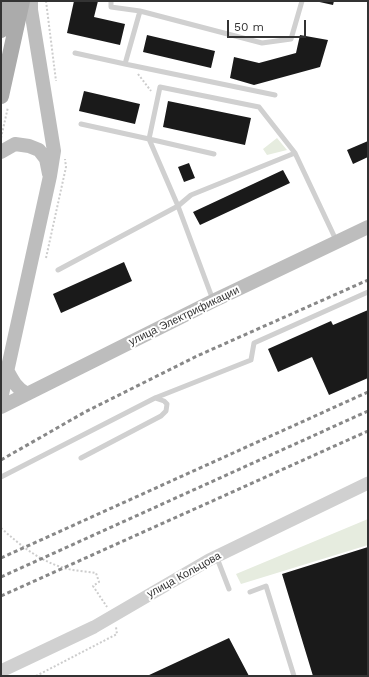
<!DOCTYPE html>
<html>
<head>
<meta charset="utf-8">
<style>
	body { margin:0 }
	#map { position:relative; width:369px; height:677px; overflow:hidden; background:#fff; font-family:"Work Sans",sans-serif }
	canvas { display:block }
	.frame { position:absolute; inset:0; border:2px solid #333; pointer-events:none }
	.scale { position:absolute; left:227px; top:20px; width:79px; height:18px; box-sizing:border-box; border:2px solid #333; border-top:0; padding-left:5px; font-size:12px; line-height:14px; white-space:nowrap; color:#333; -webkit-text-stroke:3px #fff; paint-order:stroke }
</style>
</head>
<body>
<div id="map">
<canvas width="369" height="677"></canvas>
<div class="frame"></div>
<div class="scale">50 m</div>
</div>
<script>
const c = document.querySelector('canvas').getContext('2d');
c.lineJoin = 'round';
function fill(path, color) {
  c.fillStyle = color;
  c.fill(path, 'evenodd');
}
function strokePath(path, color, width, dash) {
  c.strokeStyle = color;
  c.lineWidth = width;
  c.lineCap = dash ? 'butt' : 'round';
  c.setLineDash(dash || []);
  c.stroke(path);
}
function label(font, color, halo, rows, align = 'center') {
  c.font = font + ' "Work Sans",sans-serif';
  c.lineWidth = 4;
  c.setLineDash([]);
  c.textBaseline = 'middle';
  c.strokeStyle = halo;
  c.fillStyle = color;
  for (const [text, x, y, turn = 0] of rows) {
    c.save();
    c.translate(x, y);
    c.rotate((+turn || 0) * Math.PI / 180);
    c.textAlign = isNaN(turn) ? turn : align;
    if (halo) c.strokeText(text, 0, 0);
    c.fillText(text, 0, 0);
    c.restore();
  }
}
fill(new Path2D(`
	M277 138 287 150 267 155 263 149Z
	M368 519V545L241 584 236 574Z`), '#e6ecdf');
fill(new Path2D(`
	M74 1H98L94 17 125 24 120 45 67 33Z
	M315 1H334L333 5Z
	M147 35 215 51 211 68 143 52Z
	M300 35 328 40 320 67 254 85 230 78 234 57 259 63 296 53Z
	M84 91 140 104 135 124 79 111Z
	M168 101 251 118 245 145 163 127Z
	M368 141V157L353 164 347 150Z
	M189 163 195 178 184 182 178 167Z
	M283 170 290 183 200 225 193 212Z
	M124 262 132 281 61 313 53 294Z
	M368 310V378L329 395 312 357 278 372 268 349 331 321 333 325Z
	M368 547V676H313L282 574Z
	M229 638 249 676H147Z`), '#1a1a1a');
strokePath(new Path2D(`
	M46 1 56 81
	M138 74 151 91
	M1 138 8 107
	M46 258 66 167 65 159
	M1 528C20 545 37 559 61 567 72 571 85 571 96 573L99 582 93 586 107 607
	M36 676 117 634 116 627`), '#cdcdcd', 2, [2, 2]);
strokePath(new Path2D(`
	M140 11 262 43 291 39 302 1
	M75 53 125 64 140 11 111 7V1
	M125 64 275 95
	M81 124 149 139 160 87 259 107 295 153
	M58 270 178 206 191 195 295 153 336 240
	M213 300 178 206 149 139 214 154
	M81 458 161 416 166 411 167 404 164 401 155 398
	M1 477 155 398 251 360 254 343 368 292
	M217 558 229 589
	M250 592 266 586 294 676`), '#d0d0d0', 5);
strokePath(new Path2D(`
	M1 671 94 627 209 560 368 483`), '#d0d0d0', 13);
strokePath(new Path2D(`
	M1 152 15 144 29 146 39 150 46 159 49 174
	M7 370C12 380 17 389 27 394
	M1 399 50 176 54 151 31 10V1
	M1 407 213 301 368 227`), '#bdbdbd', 14);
strokePath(new Path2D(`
	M1 30 8 1
	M1 96 22 1`), '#ababab', 16);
strokePath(new Path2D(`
	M1 460 85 412 197 356 368 280
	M1 558 368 392
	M1 577 368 411
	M1 596 368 431`), '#888', 3, [4, 3]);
label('11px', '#333', '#fff', [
	["улица Электрификации",184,316,-26],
	["улица Кольцова",184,575,-29]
]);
</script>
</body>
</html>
